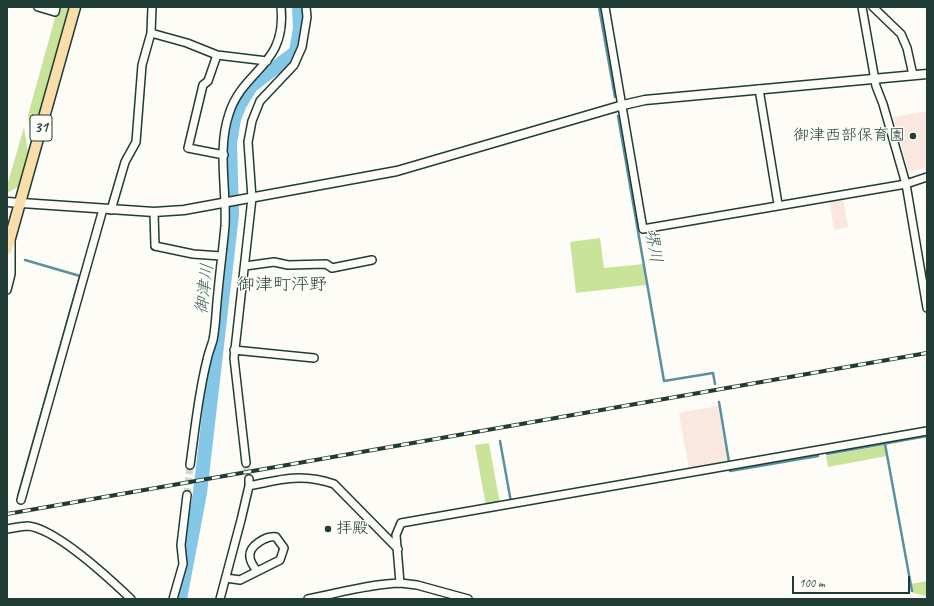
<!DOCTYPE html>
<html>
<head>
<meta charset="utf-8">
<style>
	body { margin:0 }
	#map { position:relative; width:934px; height:606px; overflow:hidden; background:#fdfcf7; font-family:Caveat,sans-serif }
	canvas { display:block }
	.frame { position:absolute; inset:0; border:8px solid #1f3d34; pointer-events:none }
	.scale { position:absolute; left:792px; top:576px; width:118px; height:18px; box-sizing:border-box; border:2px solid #1f3d34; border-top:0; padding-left:5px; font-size:12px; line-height:14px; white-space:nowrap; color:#1f3d34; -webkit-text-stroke:3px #fdfcf7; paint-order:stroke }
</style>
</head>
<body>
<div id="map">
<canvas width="934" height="606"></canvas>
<div class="frame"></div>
<div class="scale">100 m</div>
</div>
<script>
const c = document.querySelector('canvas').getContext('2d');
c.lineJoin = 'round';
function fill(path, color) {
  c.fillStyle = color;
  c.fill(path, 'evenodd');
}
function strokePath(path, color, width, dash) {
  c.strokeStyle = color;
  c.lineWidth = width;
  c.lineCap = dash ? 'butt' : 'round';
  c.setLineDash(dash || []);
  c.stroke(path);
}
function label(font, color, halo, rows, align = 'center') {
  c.font = font + ' Caveat,"Klee One",sans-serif';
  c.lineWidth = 3;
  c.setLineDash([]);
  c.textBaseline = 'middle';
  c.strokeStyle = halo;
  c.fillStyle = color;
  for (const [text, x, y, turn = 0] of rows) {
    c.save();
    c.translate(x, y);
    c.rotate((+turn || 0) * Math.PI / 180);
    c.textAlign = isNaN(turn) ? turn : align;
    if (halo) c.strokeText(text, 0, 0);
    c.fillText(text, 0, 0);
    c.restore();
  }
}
fill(new Path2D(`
	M927 111V173L924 168 909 172 893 117Z
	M843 197 848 227 834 230 829 200Z
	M718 406 728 463 689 469 679 413Z`), '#f9e7e0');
fill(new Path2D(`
	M58 7H71L31 142 28 115Z
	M24 127 28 152 18 187 7 193V186Z
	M600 238 604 268 643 264 646 285 576 293 570 242Z
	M489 443 500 504 486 506 475 445Z
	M885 445 887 456 828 467 826 456Z
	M927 581V596L913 593 911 584Z`), '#cae39a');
strokePath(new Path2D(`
	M599 7 615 97
	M618 116 664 381 713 373 715 384
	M719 402 729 462
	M500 441 511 502
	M885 444 912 591
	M827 454 927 436
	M730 468V471L818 456
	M18 496 80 276 25 260`), '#5c909f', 2.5);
strokePath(new Path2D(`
	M180 599 200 493 232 215 230 143 234 119 240 104 251 86 296 52 300 28 299 7`), '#85c7e6', 14);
strokePath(new Path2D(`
	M246 463 249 479
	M187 495 190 465`), '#d1d6d0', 7, [7, 3.5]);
const minor = new Path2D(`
	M38 7 55 12 56 7
	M605 7 643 229 906 184 927 177
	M862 7 876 86 883 104 906 184 927 308
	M873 7 901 34 907 48 913 75
	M151 33 187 43 217 55 267 61
	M217 55 208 81 203 85 188 148 224 155
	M759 89 778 204
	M111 210 125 162 136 142 142 65 151 33 152 7
	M154 212 155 246 193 254 221 256
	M245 266 274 262 288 265 326 264 332 268 372 260
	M7 290 11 274V242
	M234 350 314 358
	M246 463 234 358 252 198 248 142 252 121 260 101 294 65 302 47 307 17 306 7
	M190 465C195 430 198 395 207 360 208 354 211 347 213 340 216 325 216 308 218 292 220 270 223 248 225 226 227 190 217 149 229 114 243 69 287 66 281 7
	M249 486C280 479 303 473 334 484L398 549
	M21 500 103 209
	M7 529C14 528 22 526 28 526 57 529 110 579 131 599
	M226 578 240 580 280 560 284 548 276 537C267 535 248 546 250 557 250 562 254 567 257 571
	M400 583 417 585 468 599
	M173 599 183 564 181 545 187 495
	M220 599 241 520 249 486V479
	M308 599C339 593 369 584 400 583L396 535 401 523 927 431`);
const tertiary = new Path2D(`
	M7 202 154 212 184 210 397 171 623 105 645 100 927 74`);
const primary = new Path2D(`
	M7 249 75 7`);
strokePath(minor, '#1f3d34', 10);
strokePath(tertiary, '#1f3d34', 11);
strokePath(primary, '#1f3d34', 13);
strokePath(minor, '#fdfcf7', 7);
strokePath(tertiary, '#fdfcf7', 8);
strokePath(primary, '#f9deab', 10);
const rail = new Path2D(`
	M7 514 927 353`);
strokePath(rail, '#1f3d34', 4);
strokePath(rail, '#fdfcf7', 2.5, [8]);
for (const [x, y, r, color] of [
	[913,136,4,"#1f3d34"],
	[328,529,4,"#1f3d34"]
]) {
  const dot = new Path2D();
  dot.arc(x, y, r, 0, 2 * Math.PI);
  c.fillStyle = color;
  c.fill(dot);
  strokePath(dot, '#fdfcf7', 1.5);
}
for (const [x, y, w] of [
	[41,128,22]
]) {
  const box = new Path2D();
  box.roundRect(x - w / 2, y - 13, w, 26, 3);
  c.fillStyle = '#fdfcf7';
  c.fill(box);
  strokePath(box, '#1f3d34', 1);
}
label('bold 15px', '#1f3d34', null, [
	["31",41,128]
]);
label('16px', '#1f3d34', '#fdfcf7', [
	["御津西部保育園",905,136],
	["拝殿",336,529,"left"]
], 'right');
label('italic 17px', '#386060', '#fdfcf7', [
	["堺川",653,246,80],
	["御津川",205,289,-83]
]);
label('18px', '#1f3d34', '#fdfcf7', [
	["御津町泙野",282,285]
]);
</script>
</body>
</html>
